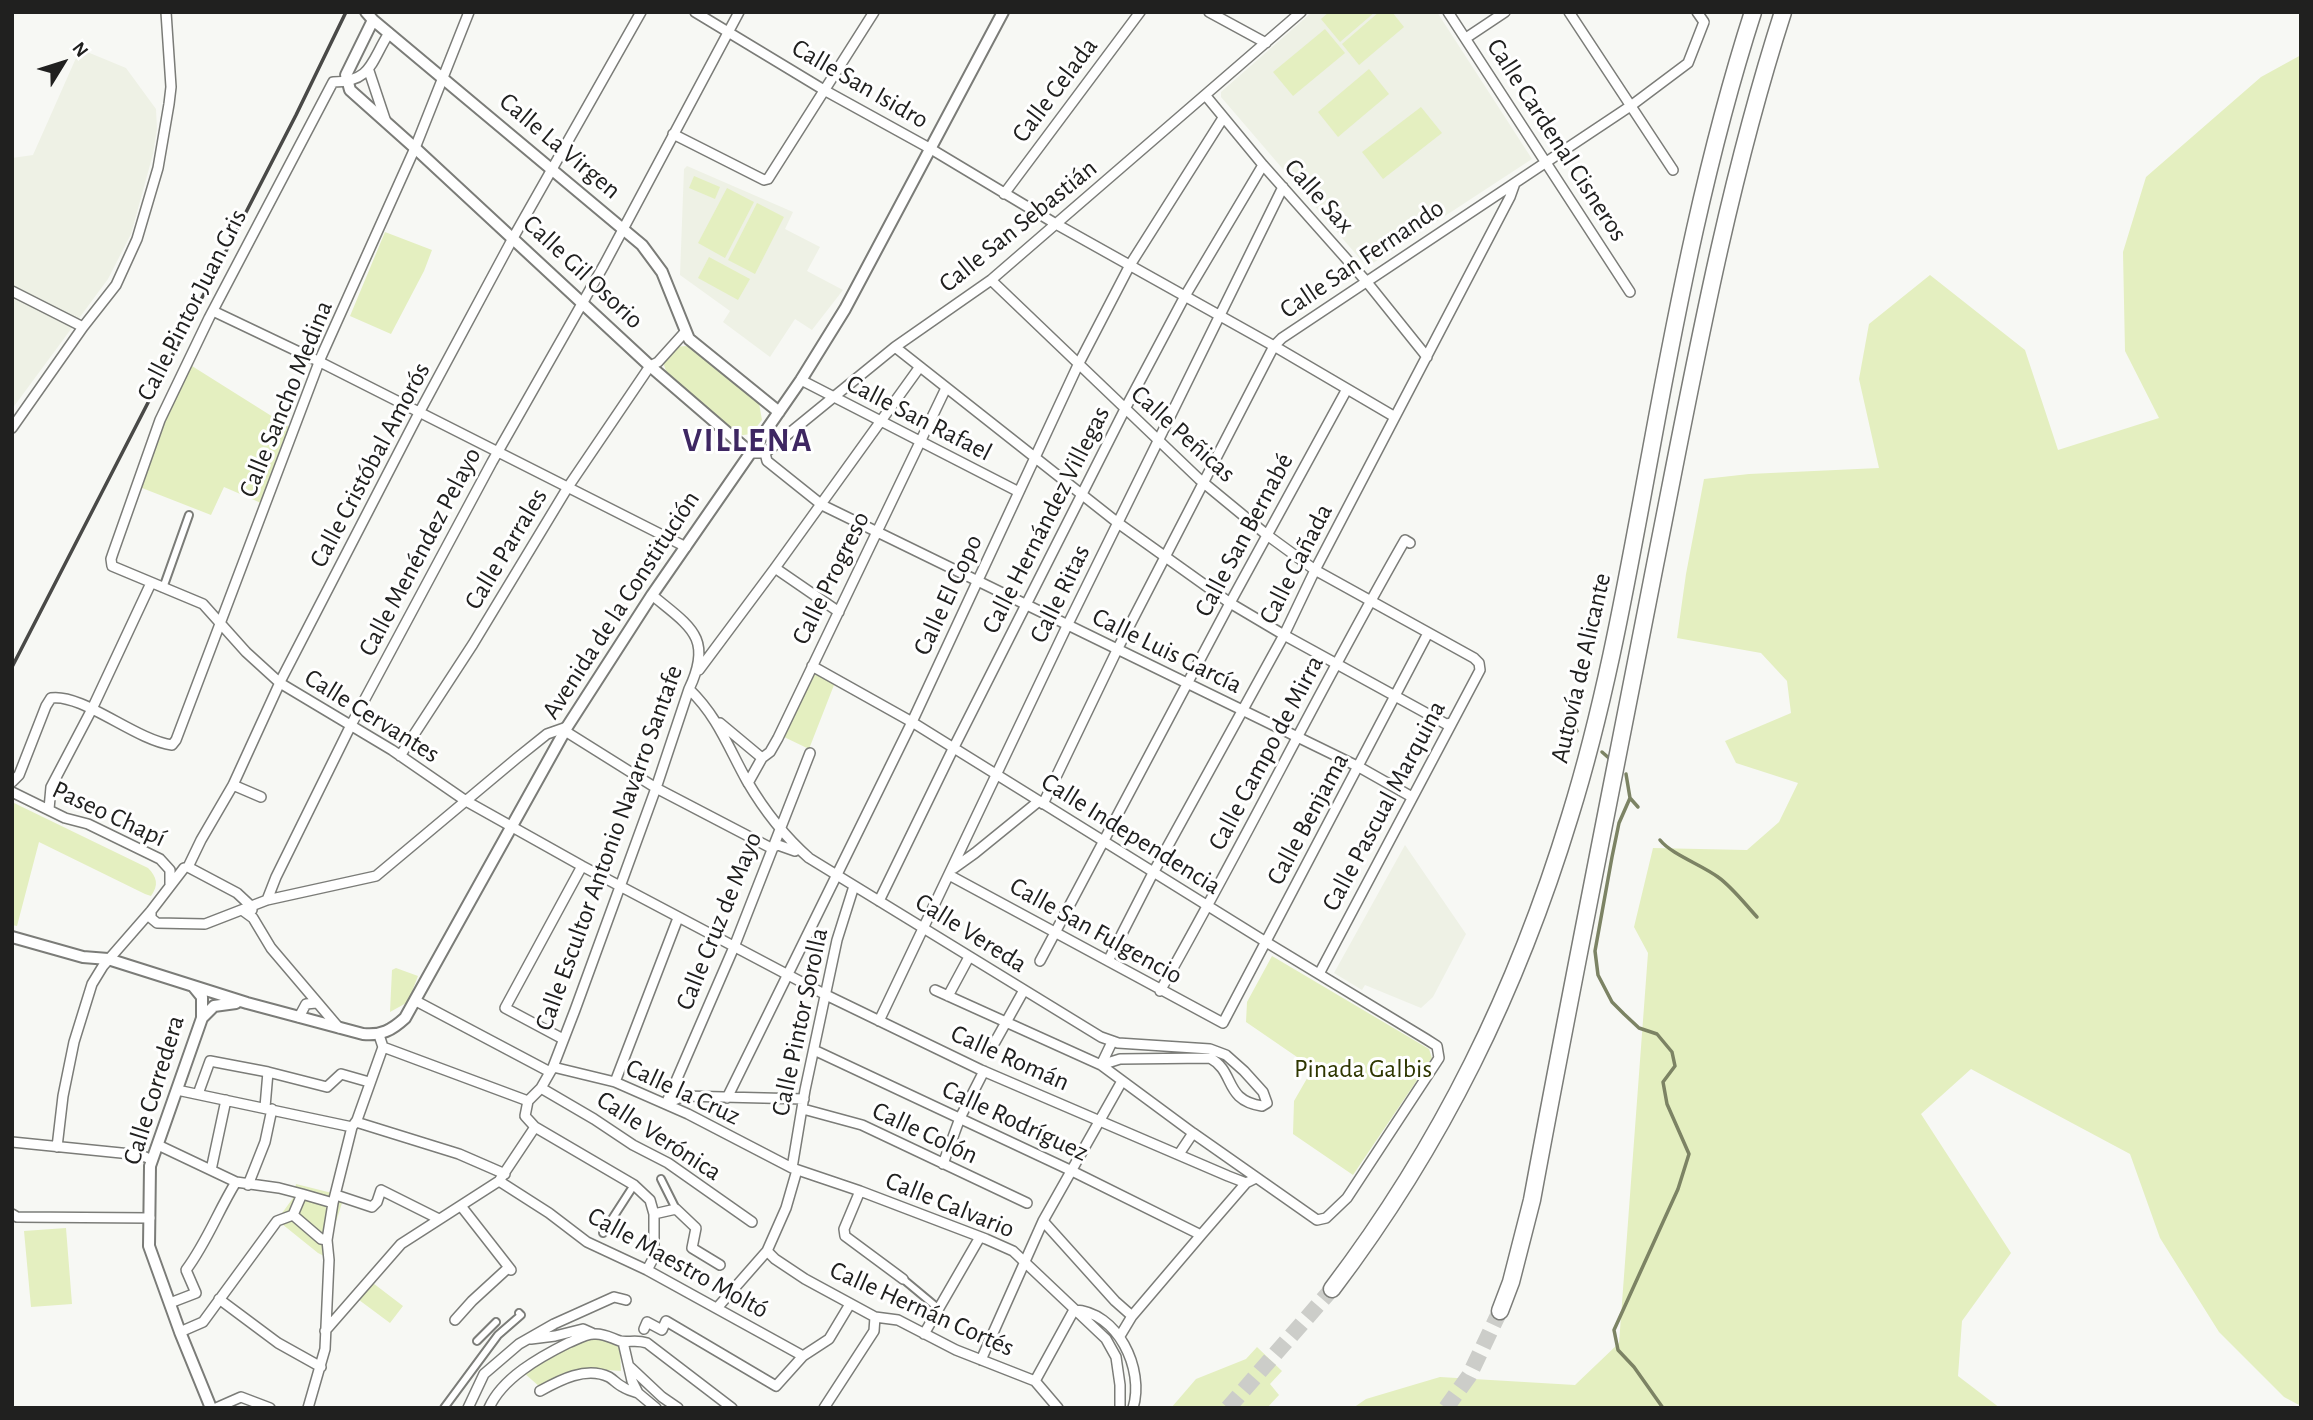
<!DOCTYPE html>
<html>
<head>
<meta charset="utf-8">
<style>
	body { margin:0 }
	#map { position:relative; width:2313px; height:1420px; overflow:hidden; background:#f7f8f4; font-family:"Alegreya Sans",sans-serif }
	canvas { display:block }
	.frame { position:absolute; inset:0; border:14px solid #20201f; pointer-events:none }
	.north { position:absolute; left:28px; top:28px; width:70px; height:70px; -webkit-text-stroke:5px #fff; paint-order:stroke; rotate:52deg; font-size:19px; font-weight:700; line-height:28px; text-align:center; color:#20201f }
	.north::after { content:''; display:block; margin:auto; width:24px; height:32px; background:#20201f; clip-path:polygon(50% 0,100% 100%,50% 72%,0 100%) }
</style>
</head>
<body>
<div id="map">
<canvas width="2313" height="1420"></canvas>
<div class="frame"></div>
<div class="north">N</div>
</div>
<script>
const c = document.querySelector('canvas').getContext('2d');
c.lineJoin = 'round';
function fill(path, color) {
  c.fillStyle = color;
  c.fill(path, 'evenodd');
}
function strokePath(path, color, width, dash) {
  c.strokeStyle = color;
  c.lineWidth = width;
  c.lineCap = dash ? 'butt' : 'round';
  c.setLineDash(dash || []);
  c.stroke(path);
}
function label(font, color, halo, rows, align = 'center') {
  c.font = font + ' "Alegreya Sans",sans-serif';
  c.lineWidth = 6;
  c.setLineDash([]);
  c.textBaseline = 'middle';
  c.strokeStyle = halo;
  c.fillStyle = color;
  for (const [text, x, y, turn = 0] of rows) {
    c.save();
    c.translate(x, y);
    c.rotate((+turn || 0) * Math.PI / 180);
    c.textAlign = isNaN(turn) ? turn : align;
    if (halo) c.strokeText(text, 0, 0);
    c.fillText(text, 0, 0);
    c.restore();
  }
}
fill(new Path2D(`
	M1312 12H1437L1532 159 1367 267 1221 97V92Z
	M80 49 126 68 156 109 157 129 153 154 131 234 108 279 12 409V158L33 155Z
	M687 166 793 212 785 229 820 247 807 271 843 290 812 330 795 319 770 357 723 322 730 311 680 275 684 169Z
	M1405 845 1466 934 1433 997 1421 1008 1365 985 1362 990 1334 973Z`), '#eef1e5');
fill(new Path2D(`
	M1329 12H1375L1340 42 1321 19Z
	M1379 12H1392L1404 27 1359 65 1342 44Z
	M1325 29 1345 53 1293 96 1273 72Z
	M2301 55V1406L2284 1397 2219 1332 2160 1238 2130 1154 1971 1069 1921 1114 2011 1253 1962 1321 1958 1376 2000 1408H1353L1366 1399 1440 1377 1575 1385 1619 1343 1648 953 1634 927 1653 848 1747 850 1779 822 1798 783 1736 763 1725 741 1791 713 1787 681 1761 653 1677 638 1686 574 1704 479 1749 474 1879 468 1859 379 1869 324 1930 275 2025 350 2058 450 2159 418 2125 351 2123 252 2146 177 2261 77Z
	M1369 69 1389 94 1338 137 1318 112Z
	M1421 107 1442 133 1383 179 1362 152Z
	M694 176 720 187 715 199 689 188Z
	M727 188 754 202 725 258 698 243Z
	M757 203 784 217 755 274 728 260Z
	M385 232 432 250 424 271 391 334 350 316Z
	M709 257 750 279 738 300 698 278Z
	M687 346 759 403 762 420 751 434 736 436 666 371 663 362 674 347Z
	M192 366 289 427 261 503 224 487 211 515 142 488 158 435Z
	M814 671 834 685 809 749 784 737Z
	M12 802 148 868C157 877 159 885 151 896L145 894 39 842 17 926 12 925Z
	M1272 956 1429 1049 1432 1058 1353 1175 1293 1134 1294 1101 1313 1068 1246 1022 1247 1002Z
	M396 968 418 976 408 1002 390 1012 392 970Z
	M296 1184 332 1193 343 1200 333 1231 332 1260 318 1253 277 1220 293 1198Z
	M66 1228 72 1304 31 1307 24 1231Z
	M369 1280 403 1306 390 1323 355 1297Z
	M595 1338 614 1341 620 1350 621 1371C582 1367 574 1370 540 1387L524 1373C547 1358 568 1344 595 1338Z
	M1257 1347 1282 1371 1270 1384 1279 1395 1267 1408H1171L1196 1379 1246 1359Z`), '#e4efc0');
strokePath(new Path2D(`
	M1565 715 1577 731
	M1602 752 1610 759
	M1626 774 1630 798 1638 807
	M1630 798 1619 823 1612 857 1595 951 1598 975 1612 1002 1624 1014 1639 1028 1657 1034 1672 1052 1675 1066 1663 1082 1667 1104 1689 1154 1678 1189 1614 1330 1618 1350 1634 1367 1663 1408
	M1660 840C1671 854 1702 865 1718 877 1732 887 1745 904 1757 917`), '#7c8364', 3.5);
strokePath(new Path2D(`
	M1228 1408 1332 1289
	M1446 1408 1469 1376 1500 1311`), '#cccdc9', 16, [16, 8]);
const pedestrian = new Path2D(`
	M163 588 189 515
	M661 1179 676 1209
	M603 1233 634 1185
	M903 1279 939 1309
	M477 1341 496 1322
	M444 1408 498 1335 521 1315 519 1313`);
const minor = new Path2D(`
	M695 12 824 90 931 149 1056 224 1274 346 1395 417
	M1209 12 1266 43
	M1448 12 1630 292
	M1569 12 1673 170
	M389 33C371 61 372 82 333 82L209 318 160 420 113 553 111 559 112 566 203 604 246 652 280 683 392 750 466 801 582 866 826 995 981 1070 1228 1176 1246 1183 1256 1178
	M1466 38 1505 12
	M369 71 386 122
	M1206 96 1263 165 1366 281 1427 357
	M673 134 764 180 768 179 874 12
	M1004 194 1140 12
	M991 280 1199 479 1267 535 1315 570 1474 658 1479 663 1480 670 1319 974
	M12 291 83 327
	M213 311 320 362 686 547
	M895 347 1118 523 1230 603 1284 635 1446 724 1452 723
	M801 380 1019 492
	M12 428 83 327 116 285 137 239 158 168 169 104 171 87 166 12
	M751 453H765L895 347 991 280 1301 12
	M765 453 767 461 822 505 1359 767 1412 797
	M775 568 839 612
	M812 666 912 722 1266 942 1426 1039 1437 1046 1439 1058 1347 1198 1326 1218 1317 1220 1193 1133 1101 1065 935 990
	M699 670 775 568 919 368
	M689 689C718 717 728 747 747 781 764 810 784 836 809 858L1101 1037 1118 1043 1210 1049 1226 1055 1244 1071 1263 1092 1267 1103 1262 1106C1223 1100 1236 1072 1210 1058L1120 1059 1101 1065
	M720 723 762 758
	M565 731 656 788 771 848 778 845 795 851
	M400 756 473 644 568 487 650 366 658 362 685 332
	M12 782 19 775 46 706 51 698C82 693 135 740 172 745L176 740 321 357 415 148 469 12
	M748 783 762 758 770 752 778 738 946 388
	M233 785 261 797
	M12 792 65 818 88 824 160 859 170 870V884
	M1043 804 1118 648 1274 346 1282 338 1632 105 1688 63 1704 22 1697 12
	M49 809 51 787 92 709 151 583
	M188 867 237 893 252 907V910
	M954 868 975 853 1039 801
	M949 875 1223 1023 1428 633
	M267 900 276 877 351 725 492 462 604 265 739 12
	M879 901 953 749 1125 409 1185 296 1263 165
	M242 910 253 918 271 948 339 1028
	M151 911V918L157 923 205 924 267 900 376 876 517 758 547 734 567 727
	M1040 961 1230 603 1347 389
	M1108 961 1153 873 1284 635 1315 570 1510 197 1515 183
	M1160 991C1245 842 1320 688 1405 540L1410 543
	M948 996 969 957
	M416 1001 550 1072
	M299 1017 306 1004 316 1003
	M879 1021 1067 626 1283 187
	M563 1039 505 1008 582 866
	M995 1042 1024 990
	M383 1047 528 1101
	M814 1050 1072 1171 1201 1235 1132 1316 1120 1336
	M1101 1065 1112 1042
	M553 1067 615 1082 688 1114 792 1168 860 1191 986 1239 1013 1251 1106 1339 1116 1357 1120 1385V1408
	M615 1082 678 918
	M541 1088 594 1119 633 1145 668 1163 752 1222
	M177 1090 352 1127
	M198 1094 210 1061 268 1072 327 1087 341 1074 369 1082
	M727 1098 912 722 1078 365 1130 265 1223 118
	M666 1104 734 947 810 753
	M666 1104 683 1096 804 1099
	M265 1107 268 1072
	M803 1109 862 1125 1027 1203
	M356 1122 459 1154 505 1174
	M12 1142 141 1155 152 1160
	M158 1145 236 1182 279 1188 302 1194
	M57 1147 63 1096 74 1042 92 984 103 966 151 911 184 868 188 867 201 840 233 785 282 678 419 413 513 238 641 12
	M1179 1154 1193 1133
	M943 1164 960 1118 984 1071
	M792 1168 805 1090 837 940 854 886
	M211 1170 226 1100
	M499 1181 549 1213 587 1242 647 1270 803 1356
	M248 1185 265 1142 272 1109
	M860 1191 844 1229 845 1236 903 1279
	M336 1195 372 1207 377 1202 381 1190 439 1219
	M461 1206 511 1270
	M12 1214 17 1217 150 1218
	M654 1214 676 1209 696 1228 692 1248 720 1265
	M1043 1221 1115 1301 1132 1316
	M1201 1235 1246 1183
	M327 1240 321 1239 293 1215 302 1194 333 1203
	M767 1251 775 1259 805 1279 875 1317 898 1320 956 1350 1035 1381 1058 1408
	M647 1270 654 1257V1214L650 1200 634 1185 535 1127 525 1116 528 1101 541 1088 553 1067 575 1010 656 788 689 689C714 637 689 626 652 595
	M219 1299 278 1343 321 1367
	M170 1303 196 1293 186 1270C207 1242 218 1211 236 1182
	M717 1308 767 1251 786 1208 797 1170
	M1074 1310C1117 1311 1145 1369 1133 1408
	M455 1320 472 1301 508 1268
	M644 1329 647 1322 662 1330 666 1321 776 1386 803 1356 829 1339 850 1304
	M325 1331 401 1244 499 1181 535 1127
	M180 1332 203 1322 277 1221 293 1215
	M924 1334 980 1237
	M531 1339 555 1336 583 1329 592 1333
	M623 1342 632 1381 638 1393 656 1408
	M981 1360 1043 1221 1122 1081
	M629 1366 662 1397 678 1408
	M1035 1381 1074 1310
	M540 1391C560 1380 586 1366 609 1377 614 1380 618 1385 623 1387 627 1390 633 1391 638 1393
	M216 1408 241 1397 270 1408
	M308 1408 325 1349 329 1260 327 1240 333 1203 352 1127 357 1120 383 1047 379 1035
	M468 1408 484 1374 519 1344 554 1324 614 1297 626 1300
	M489 1408C502 1378 540 1357 568 1343 576 1340 585 1334 594 1334 604 1333 611 1338 620 1341 629 1343 635 1339 647 1343L732 1408
	M824 1408 874 1331 875 1317`);
const tertiary = new Path2D(`
	M366 12 373 20 642 245 662 272 689 339 779 412
	M373 20 346 75 350 90 415 148 650 366 751 453
	M12 937 83 957 108 959 247 1003 363 1034C381 1036 392 1030 405 1018L567 727 652 595 801 380 845 309 1003 12
	M193 986 202 997V1018L150 1166 149 1246 180 1332 211 1408
	M202 1018 214 1006 236 1003`);
const motorway = new Path2D(`
	M1332 1289C1442 1144 1517 990 1570 816 1607 697 1628 573 1651 450 1678 303 1707 155 1753 12
	M1500 1311 1511 1282 1532 1200C1571 988 1614 776 1655 565 1692 379 1725 192 1783 12`);
strokePath(pedestrian, '#7b7c78', 10);
strokePath(minor, '#7b7c78', 12);
strokePath(tertiary, '#7b7c78', 14);
strokePath(motorway, '#7b7c78', 19);
strokePath(pedestrian, '#fff', 6);
strokePath(minor, '#fff', 9);
strokePath(tertiary, '#fff', 10);
strokePath(motorway, '#fff', 16);
strokePath(new Path2D(`
	M12 667 296 115 346 12`), '#494947', 3.5);
label('26px', '#20201f', '#fff', [
	["Calle San Isidro",860,84,30],
	["Calle Celada",1055,90,-53],
	["Calle Cardenal Cisneros",1557,140,57],
	["Calle La Virgen",560,146,40],
	["Calle Sax",1319,196,48],
	["Calle San Sebastián",1018,226,-39],
	["Calle San Fernando",1362,259,-34],
	["Calle Gil Osorio",583,272,43],
	["Calle Pintor Juan Gris",192,305,-63],
	["Calle Sancho Medina",286,399,-68],
	["Calle San Rafael",919,418,27],
	["Calle Peñicas",1183,434,42],
	["Calle Cristóbal Amorós",370,465,-62],
	["Calle Hernández Villegas",1046,520,-63],
	["Calle San Bernabé",1244,535,-62],
	["Calle Parrales",506,549,-59],
	["Calle Menéndez Pelayo",420,552,-62],
	["Calle Cañada",1296,564,-63],
	["Calle Progreso",831,578,-64],
	["Calle Ritas",1060,594,-64],
	["Calle El Copo",948,595,-65],
	["Avenida de la Constitución",621,605,-57],
	["Calle Luis García",1167,651,26],
	["Autovía de Alicante",1581,668,-77],
	["Calle Cervantes",372,716,32],
	["Calle Campo de Mirra",1266,753,-62],
	["Calle Pascual Marquina",1384,806,-62],
	["Paseo Chapí",109,814,25],
	["Calle Benjama",1308,819,-62],
	["Calle Independencia",1131,834,32],
	["Calle Escultor Antonio Navarro Santafe",609,848,-70],
	["Calle Cruz de Mayo",719,921,-68],
	["Calle San Fulgencio",1096,931,29],
	["Calle Vereda",971,933,32],
	["Calle Pintor Sorolla",800,1022,-78],
	["Calle Román",1010,1058,24],
	["Calle Corredera",154,1090,-73],
	["Calle la Cruz",683,1092,25],
	["Calle Rodríguez",1015,1121,25],
	["Calle Colón",925,1133,25],
	["Calle Verónica",659,1136,33],
	["Calle Calvario",950,1205,22],
	["Calle Maestro Moltó",678,1263,29],
	["Calle Hernán Cortés",922,1309,24]
]);
label('26px', '#2e3600', '#fff', [
	["Pinada Galbis",1363,1069]
]);
c.letterSpacing = '2px';
label('bold 33px', '#3e2762', '#fff', [
	["VILLENA",748,441]
]);
c.letterSpacing = '0px';
</script>
</body>
</html>
